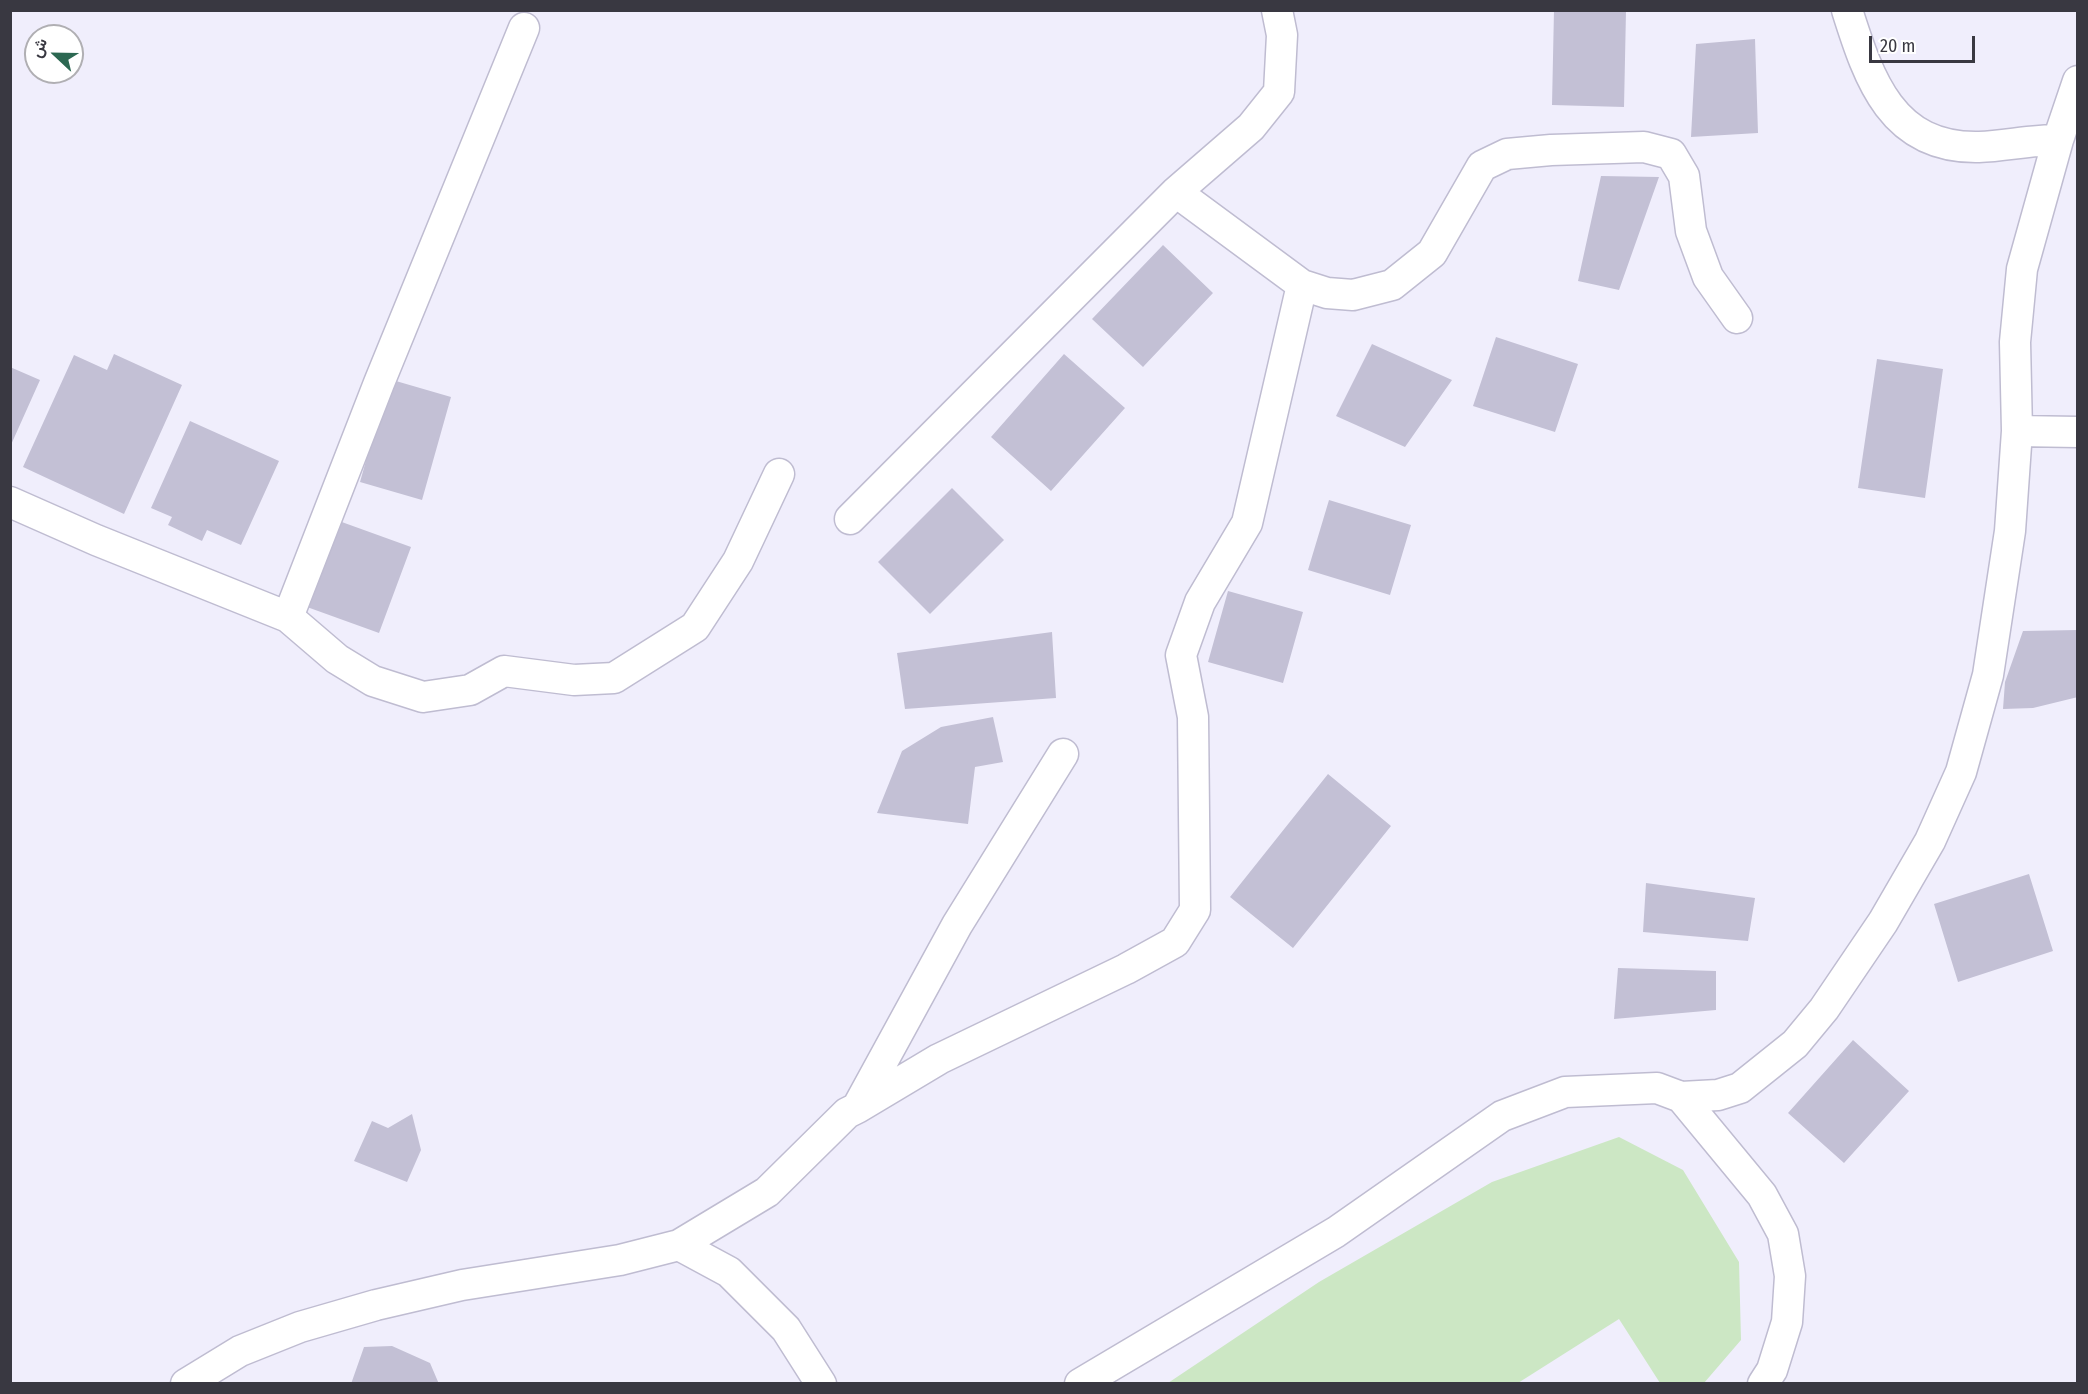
<!DOCTYPE html>
<html>
<head>
<meta charset="utf-8">
<style>
	body { margin:0 }
	#map { position:relative; width:2088px; height:1394px; overflow:hidden; background:#f0eefc; font-family:"Fira Sans Condensed",Vazirmatn,sans-serif }
	canvas { display:block }
	.frame { position:absolute; inset:0; border:12px solid #393841; pointer-events:none }
	.north { position:absolute; left:24px; top:24px; width:60px; height:60px; box-sizing:border-box; background:#fff; border:2px solid #b0afb3; border-radius:50%; rotate:292deg; font-size:16px; font-weight:700; line-height:24px; text-align:center; color:#393841 }
	.north::after { content:''; display:block; margin:auto; width:21px; height:27px; background:#2c6852; clip-path:polygon(50% 0,100% 100%,50% 72%,0 100%) }
	.scale { position:absolute; left:1869px; top:36px; width:106px; height:27px; box-sizing:border-box; border:3px solid #393841; border-top:0; padding-left:8px; font-size:18px; line-height:21px; white-space:nowrap; color:#393841; -webkit-text-stroke:4px #fff; paint-order:stroke }
</style>
</head>
<body>
<div id="map">
<canvas width="2088" height="1394"></canvas>
<div class="frame"></div>
<div class="north">ش</div>
<div class="scale">20 m</div>
</div>
<script>
const c = document.querySelector('canvas').getContext('2d');
c.lineJoin = 'round';
function fill(path, color) {
  c.fillStyle = color;
  c.fill(path, 'evenodd');
}
function strokePath(path, color, width, dash) {
  c.strokeStyle = color;
  c.lineWidth = width;
  c.lineCap = dash ? 'butt' : 'round';
  c.setLineDash(dash || []);
  c.stroke(path);
}
fill(new Path2D(`
	M1619 1137 1683 1170 1739 1262 1741 1340 1704 1383H1660L1619 1319 1518 1383H1168L1319 1282 1492 1182Z`), '#cce7c4');
fill(new Path2D(`
	M1554 10 1626 11 1624 107 1552 105Z
	M1755 39 1758 133 1691 137 1696 44Z
	M1601 176 1659 177 1619 290 1578 281Z
	M1163 245 1213 293 1143 367 1092 319Z
	M1496 337 1578 364 1555 432 1473 406Z
	M1372 344 1452 380 1405 447 1336 416Z
	M114 354 182 385 124 514 23 467 74 355 107 370Z
	M1064 354 1125 408 1051 491 991 437Z
	M1877 359 1943 369 1925 498 1858 488Z
	M10 367 40 380 10 447Z
	M389 379 451 397 422 500 360 482Z
	M190 421 279 461 241 545 207 530 202 541 168 525 172 517 151 508Z
	M952 488 1004 540 930 614 878 562Z
	M1329 500 1411 525 1390 595 1308 570Z
	M339 521 411 547 379 633 307 607Z
	M1228 591 1303 612 1283 683 1208 662Z
	M2078 630V697L2033 708 2003 709 2005 682 2023 631Z
	M1052 632 1056 698 905 709 897 653Z
	M993 717 1003 762 975 767 968 824 877 813 902 751 941 727Z
	M1328 774 1391 826 1293 948 1230 897Z
	M2029 874 2053 951 1958 982 1934 904Z
	M1646 883 1755 898 1748 941 1643 932Z
	M1618 968 1716 971V1010L1614 1019Z
	M1853 1040 1909 1091 1844 1163 1788 1113Z
	M412 1114 421 1150 407 1182 354 1161 372 1121 388 1128Z
	M392 1346 430 1363 439 1384H351L364 1347Z`), '#c3c0d5');
const street = new Path2D(`
	M1847 10C1869 80 1892 149 1979 147 2005 146 2031 140 2058 140
	M1176 192 1302 285 1327 293 1353 295 1392 285 1432 253 1482 166 1507 154 1551 150 1644 147 1671 154 1684 176 1691 231 1708 277 1737 318
	M2017 431 2078 432
	M10 502 96 540 288 617 337 659 373 681 423 697 470 690 504 671 574 680 614 678 695 627 738 561 779 474
	M850 519 1176 192 1251 127 1279 92 1282 35 1277 10
	M288 617 379 383 524 28
	M1681 1097 1718 1095 1740 1088 1795 1044 1824 1009 1883 922 1930 841 1961 772 1988 675 2010 531 2017 431 2015 342 2022 269 2058 140 2078 81
	M857 1108 957 925 1063 754
	M679 1245 729 1272 786 1329 821 1384
	M186 1384 240 1351 300 1327 376 1305 462 1285 620 1260 679 1245 767 1192 847 1113 857 1108 939 1059 1126 969 1175 942 1195 910 1193 717 1181 655 1200 602 1247 523 1302 285
	M1080 1384 1336 1232 1502 1116 1565 1092 1657 1088 1681 1097 1762 1195 1783 1234 1790 1276 1787 1322 1772 1370 1763 1384`);
strokePath(street, '#bfbcd1', 33);
strokePath(street, '#fff', 30);
</script>
</body>
</html>
